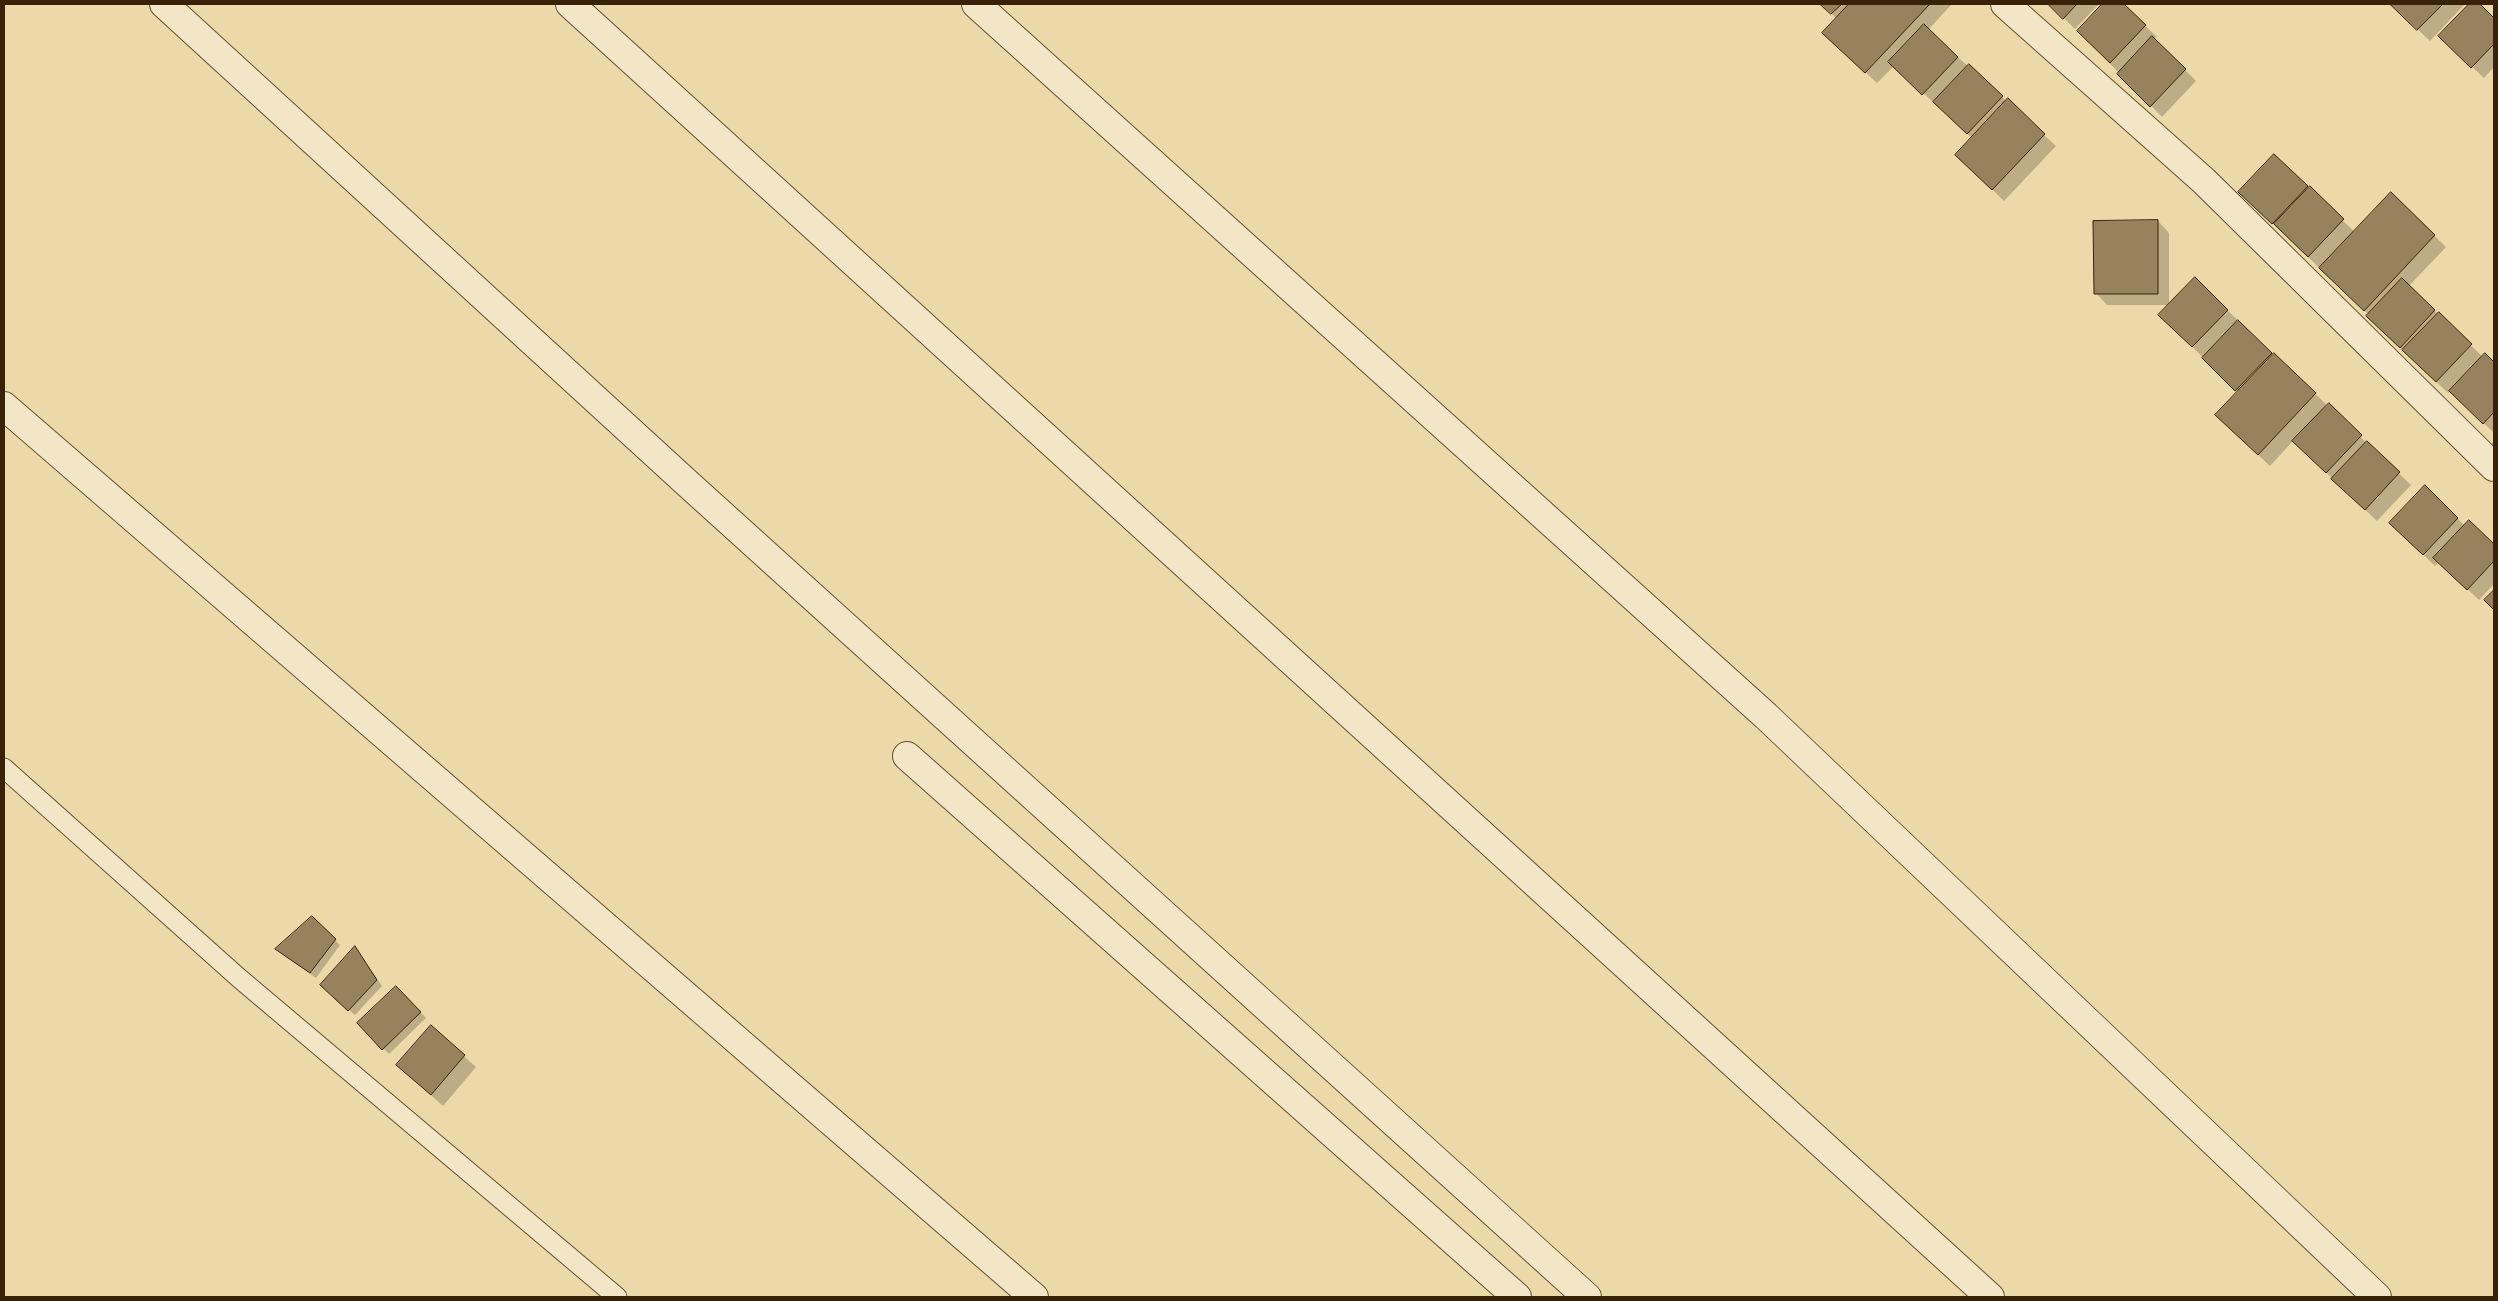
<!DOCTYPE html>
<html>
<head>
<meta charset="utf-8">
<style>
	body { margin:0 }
	#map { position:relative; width:2498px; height:1301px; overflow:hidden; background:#ecd9a9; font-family:"Libre Bodoni",serif }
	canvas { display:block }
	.frame { position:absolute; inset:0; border:5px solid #392308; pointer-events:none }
</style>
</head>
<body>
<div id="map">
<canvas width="2498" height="1301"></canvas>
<div class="frame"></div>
</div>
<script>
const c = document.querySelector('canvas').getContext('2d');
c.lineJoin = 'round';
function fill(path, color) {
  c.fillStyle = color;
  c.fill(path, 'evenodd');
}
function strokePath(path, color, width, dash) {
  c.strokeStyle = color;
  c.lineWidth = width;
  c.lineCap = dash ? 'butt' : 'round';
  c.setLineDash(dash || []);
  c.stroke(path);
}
fill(new Path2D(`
	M1822 4H1952L1928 30 2056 146 2004 201 1957 155 1972 138 1894 66 1877 83 1835 44 1837 19Z
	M2049 4H2099L2075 29Z
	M2104 4H2122L2157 37 2154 39 2196 81 2162 117 2078 31Z
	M2391 4H2464V5L2430 41Z
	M2471 4H2478L2494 20V67L2484 78 2439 36Z
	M2274 156 2355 232 2391 194 2446 247 2409 286 2483 357 2485 355 2494 364V433L2450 390 2448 393 2379 328 2369 315 2251 203Z
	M2158 221 2169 233V305H2107L2096 293Z
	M2227 310 2411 485 2377 521 2293 441 2270 466 2228 426 2238 392 2171 326Z
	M2494 441V455L2487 448Z
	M2425 487 2465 526 2469 521 2494 546V584L2479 600 2439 562 2435 566 2391 523Z
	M312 918 340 945 316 978 282 954Z
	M355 948 382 986 355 1015 327 991Z
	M396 988 426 1018 389 1054 358 1023Z
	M431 1027 476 1067 443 1106 410 1076Z`), '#0003');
const building = new Path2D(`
	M1820 4H1842L1831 14Z
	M1849 4H1930L1865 73 1822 33Z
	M2048 4H2077L2063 19Z
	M2102 4H2124L2146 25 2110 63 2077 31Z
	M2390 4H2443L2417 30Z
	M2469 4H2480L2494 18V44L2471 68 2438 36Z
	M1924 24 1958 57 1922 95 1888 62Z
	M2152 36 2186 69 2150 107 2117 74Z
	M1969 64 2003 96 1967 134 1933 102Z
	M2008 98 2045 134 1992 190 1955 155Z
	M2274 154 2308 186 2272 224 2238 192Z
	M2310 186 2344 219 2308 257 2274 224Z
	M2391 192 2435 235 2364 311 2319 268Z
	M2158 220V294H2094L2093 221Z
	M2195 277 2228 310 2192 347 2158 315Z
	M2402 278 2435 310 2400 348 2366 316Z
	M2439 312 2472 344 2436 382 2402 350Z
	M2238 320 2272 353 2235 391 2202 358Z
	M2274 353 2316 393 2258 455 2215 415Z
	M2485 353 2494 362V412L2483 424 2449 391Z
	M2329 403 2362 435 2326 473 2292 441Z
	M2367 441 2400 472 2365 510 2331 479Z
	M2425 485 2458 518 2423 555 2389 523Z
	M2469 520 2494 544V561L2467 590 2433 558Z
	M2494 590V610L2484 600Z
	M312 916 336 939 310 973 275 949Z
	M355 946 377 980 348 1011 320 985Z
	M396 986 421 1012 382 1050 357 1023Z
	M431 1025 465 1055 431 1095 396 1065Z`);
fill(building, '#96825c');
strokePath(building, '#392308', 1);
const service = new Path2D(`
	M4 768 239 978 617 1297`);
const minor = new Path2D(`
	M164 4 687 483 1587 1297
	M570 4 1990 1297
	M976 4 1766 716 2377 1297
	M2005 4 2204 181 2494 467
	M4 406 1034 1297
	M907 756 1517 1297`);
strokePath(service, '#665030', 21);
strokePath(minor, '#665030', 30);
strokePath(service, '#f3e6c7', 19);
strokePath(minor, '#f3e6c7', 28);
</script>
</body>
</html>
